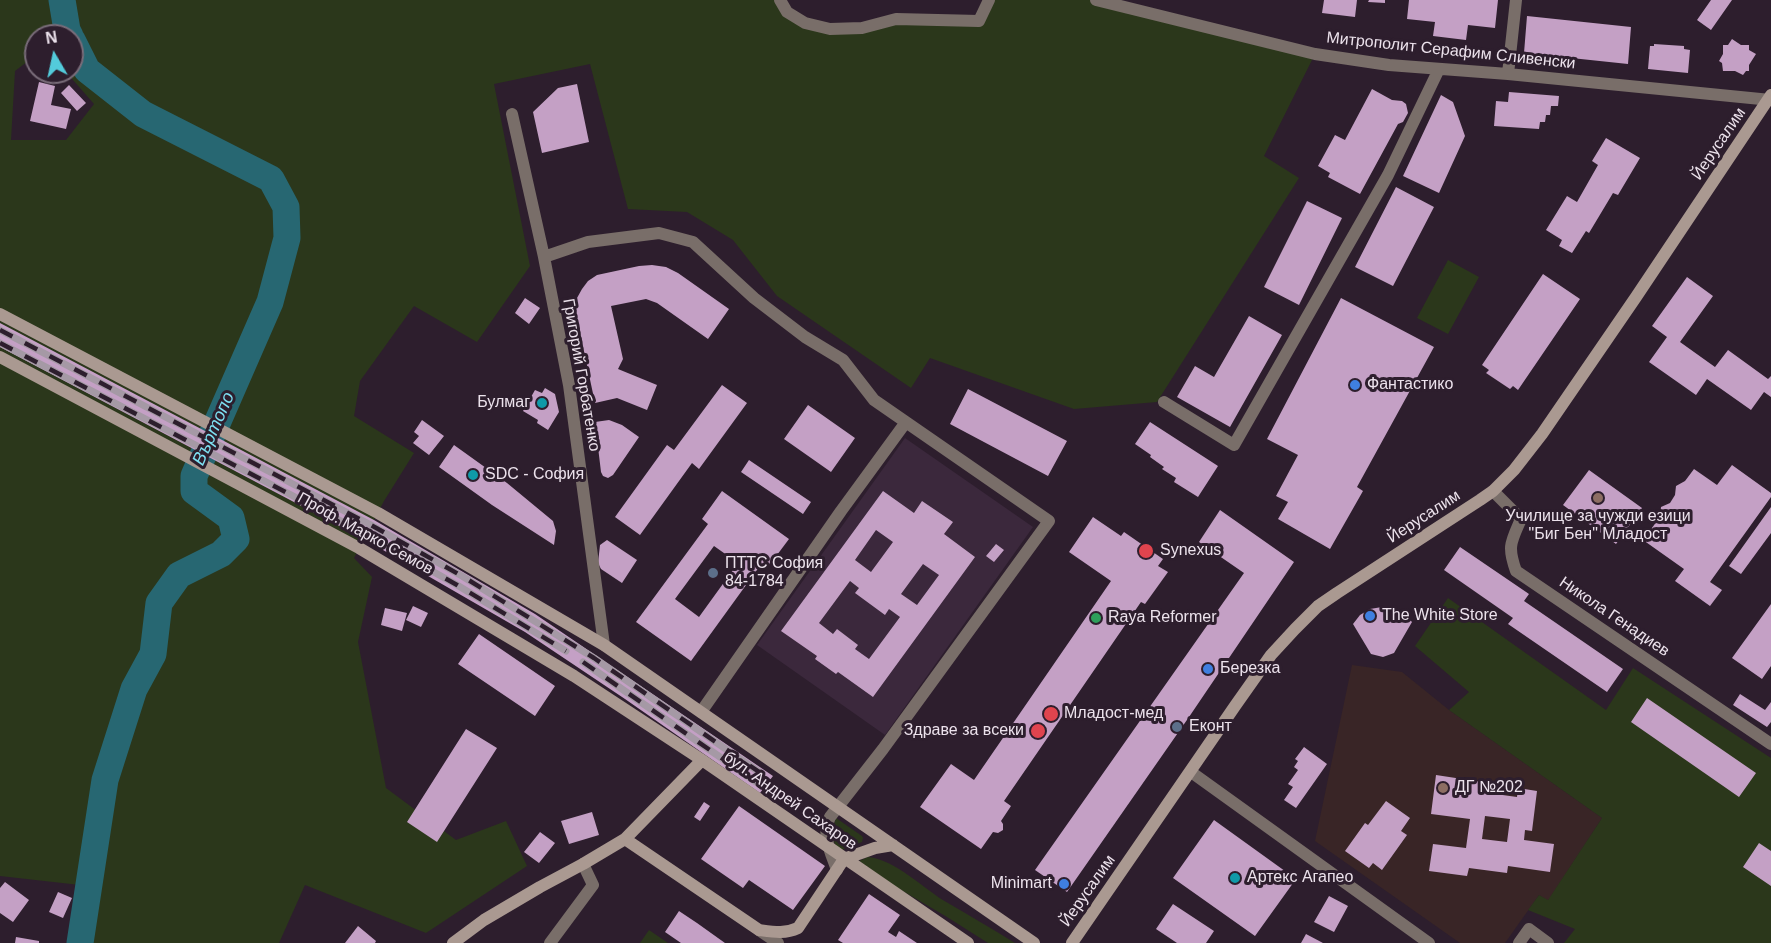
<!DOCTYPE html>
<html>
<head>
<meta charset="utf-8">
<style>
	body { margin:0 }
	#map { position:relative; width:1771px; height:943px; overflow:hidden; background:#2d1e2d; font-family:Arial,sans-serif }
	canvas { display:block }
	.north { position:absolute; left:24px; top:24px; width:60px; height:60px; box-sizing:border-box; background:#2d1e2d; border:2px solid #796c79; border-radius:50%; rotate:351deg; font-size:16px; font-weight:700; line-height:24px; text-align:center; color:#ece2ec }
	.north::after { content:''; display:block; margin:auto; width:21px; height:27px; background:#53cbdb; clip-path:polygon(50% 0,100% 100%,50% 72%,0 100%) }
</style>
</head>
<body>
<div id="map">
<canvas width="1771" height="943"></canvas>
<div class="north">N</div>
</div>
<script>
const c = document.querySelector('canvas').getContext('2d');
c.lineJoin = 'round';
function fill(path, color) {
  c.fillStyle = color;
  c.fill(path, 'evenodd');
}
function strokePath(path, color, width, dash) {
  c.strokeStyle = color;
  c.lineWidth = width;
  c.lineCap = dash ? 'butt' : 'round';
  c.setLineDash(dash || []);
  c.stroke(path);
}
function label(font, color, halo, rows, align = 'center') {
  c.font = font + ' Arial,sans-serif';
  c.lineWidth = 6;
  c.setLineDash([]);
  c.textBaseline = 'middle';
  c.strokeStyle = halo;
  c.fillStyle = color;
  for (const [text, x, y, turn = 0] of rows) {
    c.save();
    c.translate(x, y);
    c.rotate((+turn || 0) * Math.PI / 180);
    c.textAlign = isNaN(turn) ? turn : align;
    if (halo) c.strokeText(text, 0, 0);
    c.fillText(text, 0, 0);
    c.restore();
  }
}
fill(new Path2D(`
	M905 438 1033 527 885 735 757 645Z`), '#3b283c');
fill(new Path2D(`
	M1352 665 1402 672 1449 710 1602 818 1548 901 1539 895 1505 943H1460L1315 841Z`), '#392526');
fill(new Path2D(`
	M0 0H780L787 12 830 29 896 19 979 21 989 0H1097L1315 54 1264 156 1299 178 1157 402 1074 409 930 358 911 388 777 296 733 240 687 212 628 209 590 64 494 84 530 266 477 342 414 306 360 381 354 416 414 453 384 501 354 558 372 577 358 642 386 788 456 840 506 821 527 866 426 933 305 885 279 943H70L80 885 0 876ZM36 36H72V72H66L94 104 66 140H11L15 71 36 55Z
	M1448 260 1479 277 1448 334 1417 318Z
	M1448 598 1606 710 1633 668 1771 758V943H1564L1575 929 1528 910 1539 895 1548 900 1602 818 1449 710 1469 692 1415 646Z
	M836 818 862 836 863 838 862 842 839 851C831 839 831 831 836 818Z
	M868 857C897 860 923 889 948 903 970 916 993 929 1015 943H988L947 917 896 887 859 861Z
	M649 930 668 943H640Z`), '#2b371b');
strokePath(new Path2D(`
	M62 0 67 30 70 36
	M72 40 87 70 143 114 271 179 286 207 287 238 270 302 194 476V491L231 518 236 539 221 554 179 575 159 603 153 654 134 689 105 780 80 943`), '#276772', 27);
fill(new Path2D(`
	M1324 0H1357L1355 17 1322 13Z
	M1369 0H1385V3L1368 2Z
	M1409 0H1498L1495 28 1468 25 1466 40 1433 36 1435 22 1407 19Z
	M1711 0H1732L1711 30 1697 20Z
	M1527 16 1631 27 1628 64 1524 53Z
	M1732 39 1741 45H1749V50L1756 54 1749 65V71H1746L1743 75 1735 71H1723L1722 63 1719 61 1723 54V45H1728Z
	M1654 44 1684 46V49L1690 50 1688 73 1648 69 1650 46H1654Z
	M39 72H55L47 80Z
	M39 82 55 86 51 105 71 109 66 129 30 121Z
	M577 84 589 142 542 153 533 112 558 88Z
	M69 85 86 103 77 111 61 93Z
	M1372 89 1392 100 1402 101 1406 104 1408 113 1403 122 1398 124 1360 194 1328 177 1330 173 1318 166 1335 135 1345 140Z
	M1509 92 1559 96 1558 106H1551L1550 115H1546L1545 122H1540L1539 129 1494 126 1496 101 1508 102Z
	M1441 95 1453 102 1465 136 1439 193 1403 176Z
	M1606 138 1640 158 1618 195 1613 193 1589 233 1586 231 1572 253 1559 246 1562 240 1546 230 1567 196 1577 202 1598 165 1592 161Z
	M1396 187 1434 207 1393 286 1355 267Z
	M1307 201 1342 218 1299 305 1264 287Z
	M652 265 666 267 678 273 729 309 708 339 657 303 646 299 611 306 623 359 618 369 657 385 647 410 617 398 595 403 575 309 577 298 582 289 588 281 597 275 639 266Z
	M1543 274 1580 299 1518 390 1513 386 1510 389 1486 373 1489 370 1482 365Z
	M1687 277 1713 296 1680 342 1715 367 1728 350 1768 379 1771 376V397L1764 392 1751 410 1707 379 1696 395 1649 362 1667 337 1652 326Z
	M525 298 540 308 529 324 515 313Z
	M1341 298 1434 347 1357 487 1363 491 1330 549 1278 519 1288 502 1276 496 1298 455 1267 439Z
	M1249 316 1282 335 1230 427 1177 397 1195 366 1214 377Z
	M0 323 374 520 535 614 773 776 760 793 625 699 525 632 364 539 0 347Z
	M722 385 747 403 699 469 692 463 640 535 615 517 667 445 674 450Z
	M545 388 555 394 559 412 548 430 537 423 538 420 523 411 535 390 542 393Z
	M968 389 1067 441 1048 476 950 424Z
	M808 405 855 438 831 472 784 439Z
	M422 420 444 436 429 455 413 443 419 436 414 432Z
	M609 420 622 425 639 437 613 475 608 478 603 476 601 472 595 422Z
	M1150 422 1218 466 1198 497 1174 482 1176 478 1162 469 1164 467 1150 457 1151 455 1135 444Z
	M454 445 507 483 553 521 556 531 554 545 492 505 439 467Z
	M749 460 811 502 803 514 741 472Z
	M1732 465 1771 493V497L1710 582 1722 590 1710 606 1675 581 1684 569 1643 540 1660 517 1661 507 1670 503 1675 495 1676 486 1685 481 1694 469 1717 485Z
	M1589 470 1642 508 1616 544 1563 505Z
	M722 491 789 539 768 567 762 563 691 661 636 622 708 524 702 519ZM714 546 738 563 699 617 675 599Z
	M883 491 914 513 922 501 953 522 944 534 975 557 873 697 838 672 836 674 815 659 817 656 781 631ZM876 530 893 542 871 572 855 560ZM923 564 939 575 917 605 901 594ZM850 581 859 588 855 593 885 615 889 609 900 617 869 659 855 649 858 645 837 629 833 634 819 623Z
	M1771 507V533L1741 574 1729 566Z
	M1220 510 1294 562 1189 717 1067 892 1035 870 1244 573 1199 542Z
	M1093 517 1121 536 1124 532 1163 559 1158 566 1168 572 1145 604 1141 602 1004 801 1011 806 1001 821 1003 824V830L998 833 993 832 981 849 920 807 951 764 974 780 1111 581 1069 552Z
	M607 540 637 560 622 583 601 569 598 563 600 545Z
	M996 544 1004 550 994 562 986 556Z
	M1460 547 1529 594 1524 601 1623 669 1607 692 1508 624 1513 618 1444 570Z
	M1771 604V666L1762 679 1732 658Z
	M413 606 428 613 421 627 406 620Z
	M1382 607 1393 609 1404 614 1412 622 1394 653 1383 657 1371 654 1353 624 1360 615 1370 609Z
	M385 608 407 613 402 631 381 625Z
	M479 634 555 686 535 716 458 664Z
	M1740 694 1765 710 1771 702V722L1767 727 1733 705Z
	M1647 698 1756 773 1739 797 1631 722Z
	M466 729 497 748 437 842 407 822Z
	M1304 747 1327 764 1296 808 1284 800 1293 787 1288 784 1298 770 1294 767 1298 761 1295 759Z
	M1436 775 1482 782 1481 792 1517 797 1518 788 1537 791 1532 831 1525 830 1524 840 1554 844 1550 872 1508 866 1507 873 1469 868 1467 876 1429 871 1433 844 1466 848 1470 819 1431 814ZM1485 816 1510 819 1507 842 1482 839Z
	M1386 801 1410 818 1401 831 1407 835 1382 870 1373 863 1369 868 1345 851 1365 823 1368 825Z
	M704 802 710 806 700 821 694 817Z
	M739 806 825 866 793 910 749 880 743 888 701 859Z
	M592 812 599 835 569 844 561 821Z
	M1214 820 1296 879 1255 936 1173 878Z
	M540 832 555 843 539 863 524 852Z
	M1759 843 1771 851V886L1743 867Z
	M5 882 29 900 13 922 0 913V888Z
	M58 892 72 898 63 918 49 912Z
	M869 894 900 915 888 932 896 937 899 931 917 943H843L838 940Z
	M1329 896 1348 906 1334 932 1314 922Z
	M1173 904 1214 931 1206 943H1177L1156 929Z
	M679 911 697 923 725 943H681L665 932Z
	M358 926 376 941 375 943H345Z
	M1306 934 1323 943H1301Z
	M16 937 39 941V943H15Z`), '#c4a0c5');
strokePath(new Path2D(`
	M780 0 787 12 805 23 830 29 862 28 896 19 979 21 989 0
	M1096 0 1315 54 1389 65 1508 74 1771 100
	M1508 74 1516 0
	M512 114 544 257 569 385 604 645
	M544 257 588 242 659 233 693 242 754 298 805 337 843 360 874 400 1049 521 883 749 830 817C821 834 831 853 837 870
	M1164 402 1234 445 1388 175 1439 69
	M1493 491 1521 519C1511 542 1507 546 1516 571L1771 744
	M701 712 841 511 906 422
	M1191 772 1429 943
	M759 930 778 943
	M550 943 593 885 583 864
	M1519 943 1529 929 1548 943`), '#796e69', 12);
strokePath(new Path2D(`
	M0 314 378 513 604 645 1034 943
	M0 357 359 548 574 676 702 760 968 943
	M625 839 759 930C774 932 785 934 798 928L844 859 875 848 893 845
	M453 943 484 920 540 887 583 864 625 839 702 760
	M1072 943 1235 706 1271 655 1295 629 1318 606 1337 593 1480 500 1493 491 1514 470 1542 434 1636 297 1771 95`), '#aa9991', 12);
const rail = new Path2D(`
	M0 330 371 525 462 576 594 658 762 774
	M0 343 366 534 457 585 566 651
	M583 662 756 782`);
strokePath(rail, '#a599a5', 7);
strokePath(rail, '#2d1e2d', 4.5, [14]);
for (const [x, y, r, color] of [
	[1355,385,6,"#3f7fe0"],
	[542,403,6,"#0f9aa8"],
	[473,475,6,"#0f9aa8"],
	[1598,498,6,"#8d6e63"],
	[1146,551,8,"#e0444e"],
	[713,573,6,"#5c6f8a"],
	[1370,616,6,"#3f7fe0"],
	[1096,618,6,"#2e9e5b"],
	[1208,669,6,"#3f7fe0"],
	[1051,714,8,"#e0444e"],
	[1177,727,6,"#5c6f8a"],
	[1038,731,8,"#e0444e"],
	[1443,788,6,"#8d6e63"],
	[1235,878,6,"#0f9aa8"],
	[1064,884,6,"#3f7fe0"]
]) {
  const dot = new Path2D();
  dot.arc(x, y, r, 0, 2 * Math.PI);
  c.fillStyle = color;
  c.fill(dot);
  strokePath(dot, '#2d1e2d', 2);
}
label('16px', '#ece2ec', '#2d1e2d', [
	["Митрополит Серафим Сливенски",1451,51,6],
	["Йерусалим",1719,144,-56],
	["Григорий Горбатенко",581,375,80],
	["Йерусалим",1424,517,-33],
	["Проф. Марко Семов",365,534,29],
	["Никола Генадиев",1614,617,34],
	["бул. Андрей Сахаров",790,801,35],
	["Йерусалим",1088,891,-55]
]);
label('16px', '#ece2ec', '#2d1e2d', [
	["Фантастико",1367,385],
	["Булмаг",530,403,"right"],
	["SDC - София",485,475],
	["Училище за чужди езици",1598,517,"center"],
	["\"Биг Бен\" Младост",1598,535,"center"],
	["Synexus",1160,551],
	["ПТТС София",725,564],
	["84-1784",725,582],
	["The White Store",1382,616],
	["Raya Reformer",1108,618],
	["Березка",1220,669],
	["Младост-мед",1064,714],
	["Еконт",1189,727],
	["Здраве за всеки",1024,731,"right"],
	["ДГ №202",1455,788],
	["Артекс Агапео",1247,878],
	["Minimart",1052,884,"right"]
], 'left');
label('italic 18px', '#7ee1f3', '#2d1e2d', [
	["Въртопо",214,429,-66]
]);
</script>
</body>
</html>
